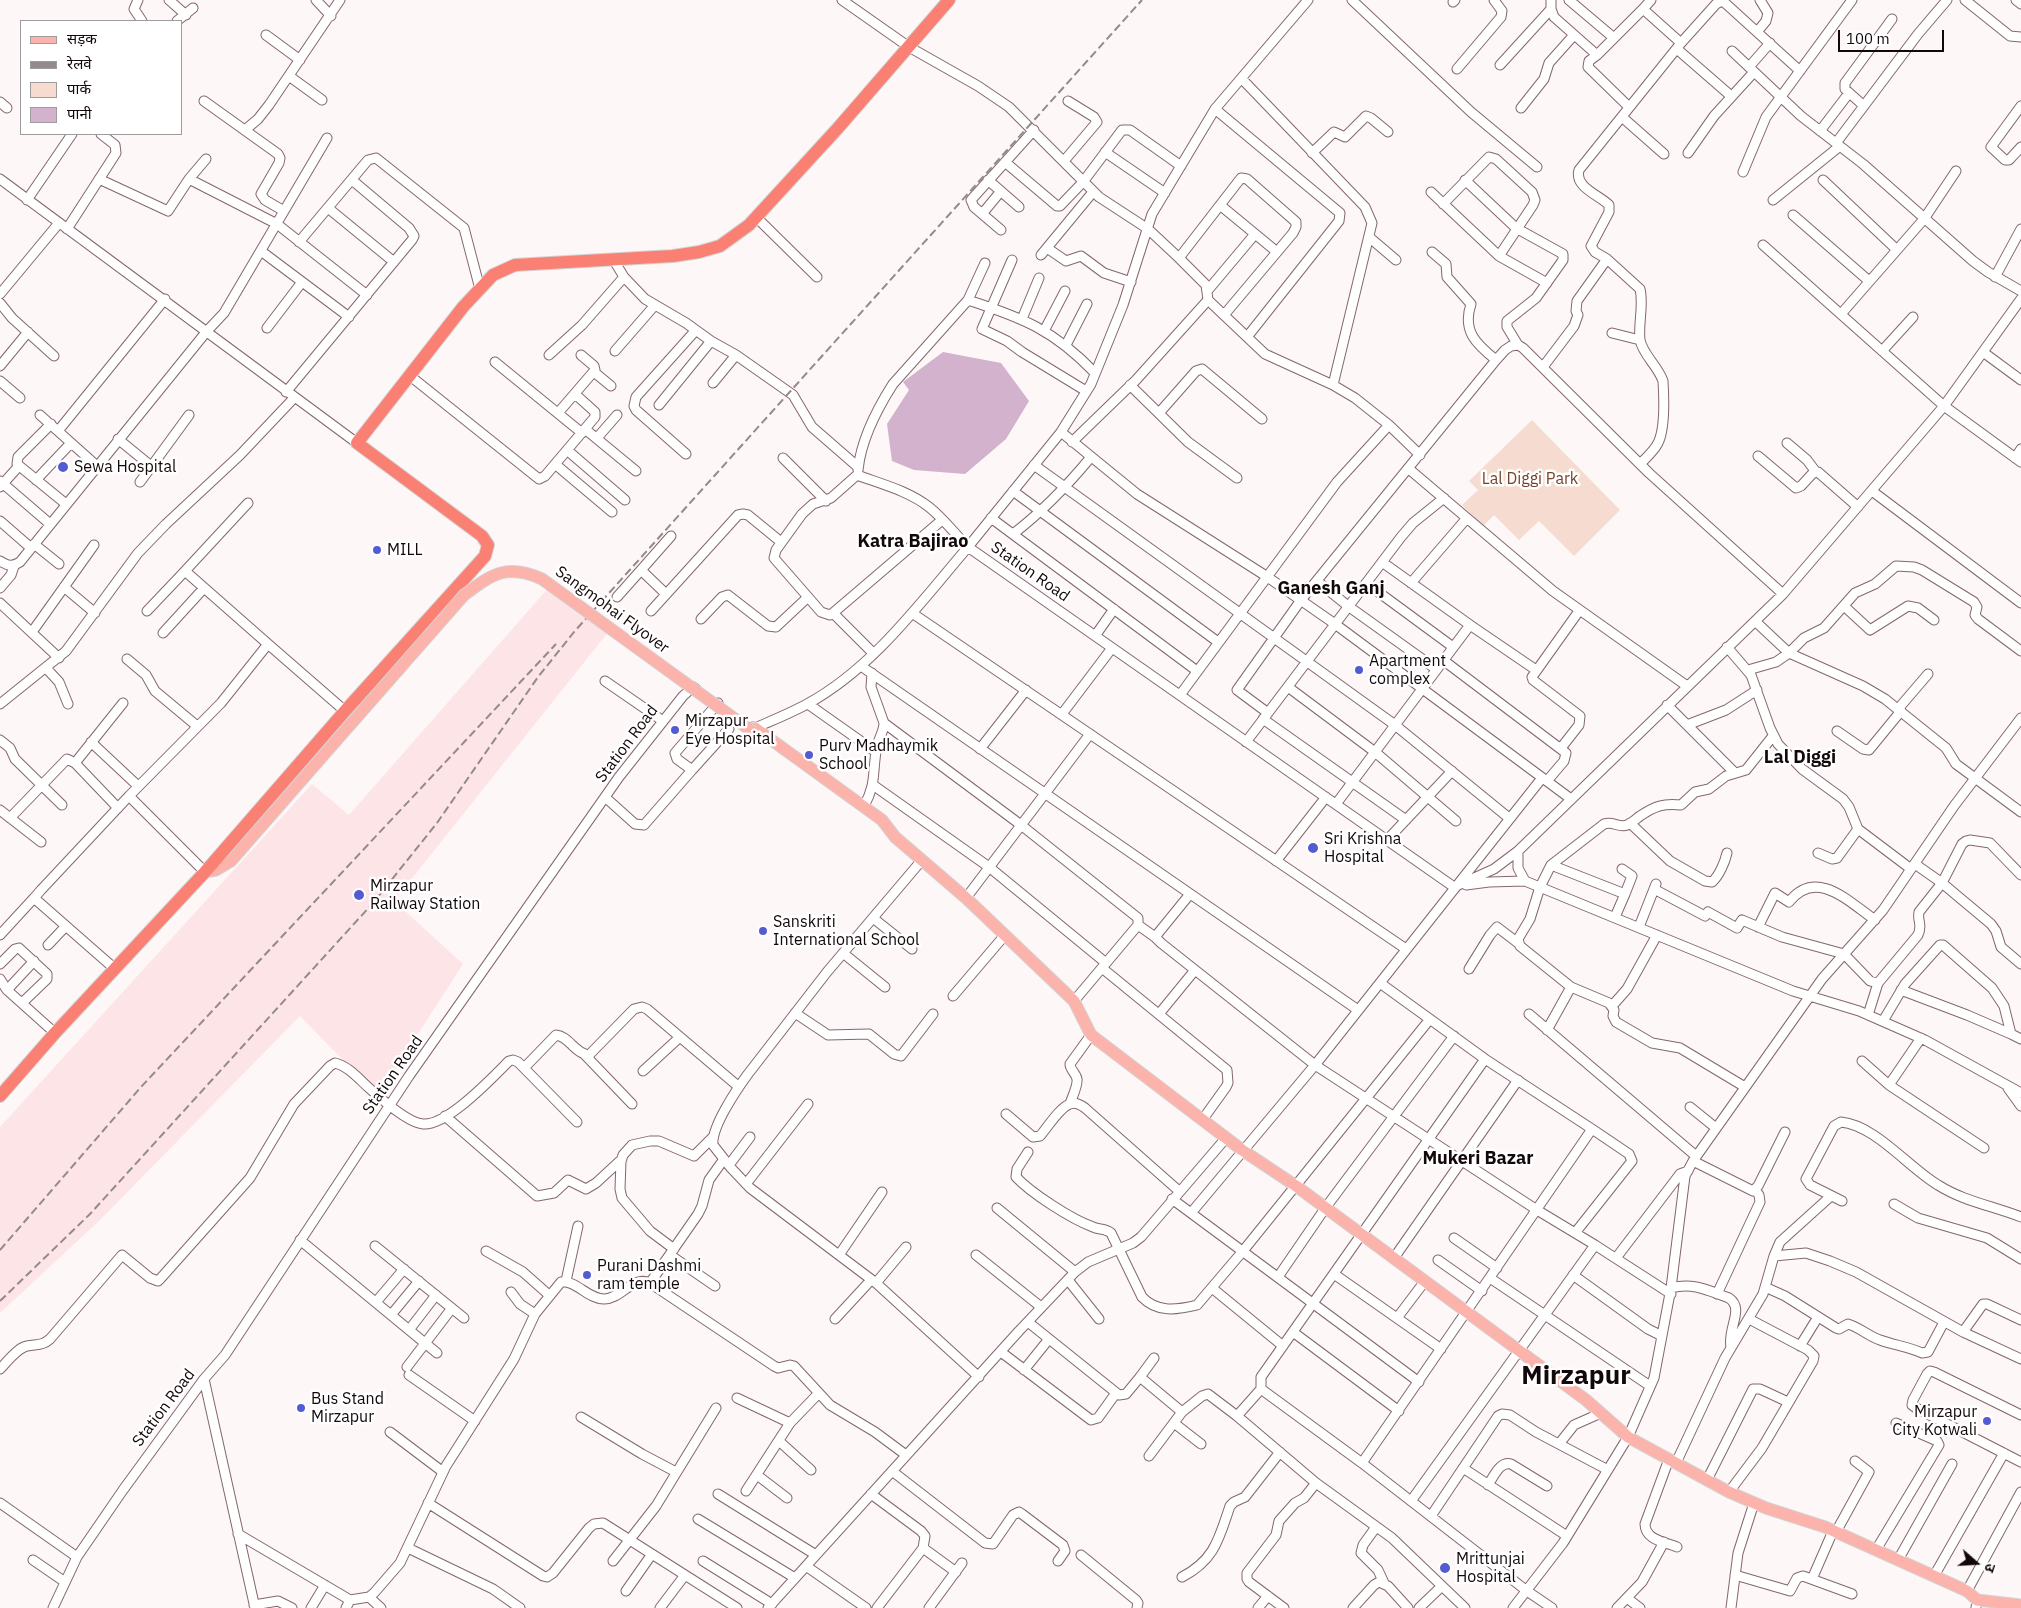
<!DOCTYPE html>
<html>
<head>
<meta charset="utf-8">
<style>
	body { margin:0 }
	#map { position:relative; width:2021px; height:1608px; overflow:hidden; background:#fdf7f7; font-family:"IBM Plex Sans","Noto Sans Devanagari",sans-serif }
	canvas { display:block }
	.legend { position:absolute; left:20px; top:20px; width:162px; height:115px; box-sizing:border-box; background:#fff; border:1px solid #a09c9d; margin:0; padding:6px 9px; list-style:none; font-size:15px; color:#12080a }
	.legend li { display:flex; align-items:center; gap:10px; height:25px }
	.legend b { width:25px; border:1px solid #a09c9d }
	.north { position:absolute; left:1951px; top:1538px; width:50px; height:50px; -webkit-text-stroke:4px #fff; paint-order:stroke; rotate:109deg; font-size:14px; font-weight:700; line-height:20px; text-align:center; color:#12080a }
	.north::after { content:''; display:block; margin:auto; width:18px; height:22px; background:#12080a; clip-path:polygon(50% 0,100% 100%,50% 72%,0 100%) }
	.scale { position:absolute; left:1838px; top:30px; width:106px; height:22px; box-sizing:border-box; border:2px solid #12080a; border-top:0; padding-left:6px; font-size:15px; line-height:18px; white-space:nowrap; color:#12080a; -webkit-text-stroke:4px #fff; paint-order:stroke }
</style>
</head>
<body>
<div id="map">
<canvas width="2021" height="1608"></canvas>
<ul class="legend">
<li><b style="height:6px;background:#fbb3ab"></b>सड़क</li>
<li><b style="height:6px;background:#928a8b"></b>रेलवे</li>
<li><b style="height:14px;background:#f6dcd0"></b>पार्क</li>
<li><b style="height:14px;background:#d2b2cd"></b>पानी</li>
</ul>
<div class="north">उ</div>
<div class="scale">100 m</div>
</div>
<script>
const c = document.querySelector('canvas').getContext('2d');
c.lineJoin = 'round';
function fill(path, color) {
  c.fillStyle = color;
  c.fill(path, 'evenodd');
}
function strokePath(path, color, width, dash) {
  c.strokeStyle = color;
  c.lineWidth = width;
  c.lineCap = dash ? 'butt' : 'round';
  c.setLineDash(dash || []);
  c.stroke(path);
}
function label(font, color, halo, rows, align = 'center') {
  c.font = font + ' "IBM Plex Sans",sans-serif';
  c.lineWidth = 5;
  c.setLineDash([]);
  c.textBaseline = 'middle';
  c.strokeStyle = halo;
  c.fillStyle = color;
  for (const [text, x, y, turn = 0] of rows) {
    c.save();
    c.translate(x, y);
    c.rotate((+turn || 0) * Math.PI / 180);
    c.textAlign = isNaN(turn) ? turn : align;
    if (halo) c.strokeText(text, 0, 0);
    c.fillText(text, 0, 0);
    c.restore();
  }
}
fill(new Path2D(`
	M550 586 609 631 394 901 463 964 378 1096 300 1016 100 1220 0 1313V1127L312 784 349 815Z`), '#fde4e7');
fill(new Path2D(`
	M1532 420 1620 510 1574 556 1539 521 1519 540 1494 515 1483 526 1462 505 1478 490 1469 481Z`), '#f6dcd0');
fill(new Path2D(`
	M943 352 1001 363 1029 401 1006 439 965 474 914 470 892 461 887 424 909 390 903 382Z`), '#d2b2cd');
const minor = new Path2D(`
	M138 0 134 9 142 21
	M169 0 186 15
	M316 0 331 16
	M842 0 909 47 978 86 1009 107 1099 197 1148 229 1179 258 1206 285 1208 300
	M1352 0 1471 112 1537 167
	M1551 0V9L1554 17 1597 55 1643 9 1681 43
	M1569 0 1614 38
	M1760 0 1768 13 1766 21 1757 32 1800 71
	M1965 0 2010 36 2021 37
	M2016 0 2021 4
	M1453 2 1455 0
	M1643 9 1651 0
	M177 21 193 8
	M266 35 300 60
	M1677 49 1731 96
	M1732 51 1801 116 1863 164 1973 261 1988 272 2021 291
	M1597 55 1589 61 1588 67 1629 107
	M1500 65 1551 9
	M1749 67 1770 43
	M1457 69 1501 17 1502 11 1494 0
	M289 76 322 100
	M1242 79 1365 207 1372 223 1333 385
	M204 101 278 154 280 158 279 163 261 194 265 200 284 211
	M0 102 7 108
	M1864 106 1845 89V83L1892 19
	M2021 106 1991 147 2005 160H2009L2021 147
	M1521 108 1544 79 1549 63 1574 35
	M1215 109 1340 213 1339 221 1247 337
	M1622 117 1664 154
	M245 130 258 119 269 105 340 0
	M1820 131 1849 93
	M1836 143 1918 34 1947 0
	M1105 152 1165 193
	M1312 153 1334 132 1345 137 1366 116 1371 118 1388 132
	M1688 153 1714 116 1754 72
	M1064 161 1097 122 1094 117 1068 101
	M1005 162 1057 206H1060L1083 182 1122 130H1130L1181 166
	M1743 172 1766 117 1852 0
	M0 179 357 443
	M99 179 168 211 189 179 206 159
	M189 179 277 224 367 295
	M988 180 1019 207
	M1465 180 1516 228 1563 254V260L1536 298 1507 321V327L1518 345
	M1823 180 1896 249
	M1431 192 1499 256 1547 283
	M27 200 72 134
	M1773 200 1840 146
	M1443 204 1489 157 1496 159 1532 192 1535 200 1533 205 1499 256
	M1220 205 1277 252
	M328 208 394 262
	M982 214 1001 191
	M1793 215 1869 281
	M756 217 817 277
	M67 229 116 153 115 145 101 134
	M1001 230 974 207 971 200 1034 130
	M1369 237 1396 260
	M299 242 368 160 376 158 464 228 480 289
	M1763 245 1944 406 2021 462
	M1047 248 1066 261 1081 256 1104 273 1131 282
	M261 251 349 317
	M1432 252 1446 264 1447 277 1471 304C1462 331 1476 344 1496 360
	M1041 255 1093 192
	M1179 258 1241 178 1247 179 1296 222V227L1293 233 1224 315
	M613 259 624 277 645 299 686 323 711 341 736 355 793 395 812 427 858 467
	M1607 259 1595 252 1591 246 1609 212V205C1599 195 1574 187 1579 170L1681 43 1716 4 1722 1 1725 3 1757 32
	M1012 260 982 329 1007 341 1022 352 1086 391
	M1995 277 2021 229
	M1208 290 1255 234
	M0 294 59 223
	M968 300C1023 318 1054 330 1095 373
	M0 303 12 318 54 356
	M1841 314 1924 219 1956 171
	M1022 319 1039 278
	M267 328 302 282
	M1044 331 1065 291
	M1612 333 1640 340
	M1066 345 1087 304
	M615 351 655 305
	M1882 351 1913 317
	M1983 352 2021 380
	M549 355 582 325 624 277
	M495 362 582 433
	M0 366 28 332
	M1543 367 1574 326 1578 315 1576 311 1577 301 1607 259 1640 289C1644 305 1638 323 1640 340 1643 355 1658 366 1663 381 1664 397 1665 429 1658 443 1654 451 1646 458 1640 464
	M594 372 611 386
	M409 375 539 479 545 476 595 417V412L575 394
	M0 381 20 398
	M713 383 736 355
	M1130 385 1188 442 1237 478
	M286 392 412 240 414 236 409 228 352 180
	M659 405 711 341
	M558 413 595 370 594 366 581 355
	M1159 413 1196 371 1202 369 1262 419
	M40 415 97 466
	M51 424 18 457 17 464 66 504
	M585 429 636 471
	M58 431 165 299
	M1061 432 1137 494 1266 576 1335 624 1571 799
	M597 438 617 415
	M118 439 151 466
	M1072 442 1136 380 1208 300 1265 354 1333 385 1355 398 1389 425 1420 455
	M1787 443 1807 460 1816 472
	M567 450 625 500
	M686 454 636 410 634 406 636 397 696 330
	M1758 456 1796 488 1801 486 1813 473 1818 472 1858 507
	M783 458 826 501
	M2015 458 2021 449
	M555 464 612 512
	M1034 465 1395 725 1509 818
	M1409 469 1553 591 1687 686
	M858 470C861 440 877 409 893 384L968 300 985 263
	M36 480 71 443
	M0 481 50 524
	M140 482 189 415
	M0 487 18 467
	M1013 491 1218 642
	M1872 491 2021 603
	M248 503 185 571 268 644
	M991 518 1197 671
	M0 521 31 548
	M1013 534C1043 511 1067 486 1091 457
	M34 544 59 564
	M0 561C8 566 12 567 20 562L207 331 224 313 327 138
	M641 570 671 536
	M1317 581 1348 606 1436 669
	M1366 583 1453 647
	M1411 583 1467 518
	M64 587 95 613
	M0 588 11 575 14 566
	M617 597 641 570 666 594
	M0 603 59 658
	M1844 606 1870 630 1908 606 1918 608 1934 620
	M147 611 185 571
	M651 611 738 515 743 514 748 515 781 542
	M833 613 830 615 821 612 774 558 776 550 802 514 813 504 831 498 857 475C881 484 909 491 929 507 943 518 955 534 968 547L1061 432 1091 384 1123 305 1152 214 1215 109 1308 0
	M912 613 1406 949
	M701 619 722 597 728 595 768 626 776 627 808 597
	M1755 621 1789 653 1863 686 1885 699 1946 748 1956 764 2021 812
	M1470 625 1536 670
	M32 632 94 545
	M163 633 204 588
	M1095 636 1114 609
	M1727 647 1751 675 1770 728 1778 744 1802 769 1843 799 1849 807 1858 829 1911 869
	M873 653 833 613 942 520
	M127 659 146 675 155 691 197 726
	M1443 660 1566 753 1564 761 1547 781
	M861 666 1358 1010
	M46 668 59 682 68 704
	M1748 670 1776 662 1789 653 1804 638 1824 628 1855 593 1875 584 1896 566 1914 567 1922 570 1974 602 1977 607 1975 615 1978 619 2021 651
	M605 681 663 721
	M1288 687 1375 752 1456 821
	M1180 695 1337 482 1389 425
	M0 704 66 651 138 553 166 524 240 455 294 398
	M808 704 876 752
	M1667 705 1735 773
	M1898 709 1928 674
	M1268 713 1237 690 1301 600 1496 360 1505 350 1511 346 1518 345 1523 348 1649 473 1783 594
	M1062 714 1112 648
	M1263 719 1406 820
	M884 723 1021 825 1138 918V925L1074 1001
	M1687 725 1726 710 1757 690
	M753 727 755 728C773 720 791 713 807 704 872 669 921 602 968 547L1454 887
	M1837 731 1863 749 1869 750 1901 711
	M0 740 10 748 15 759 62 805
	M91 742 138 786
	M1246 742 1401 537 1413 523 1444 498
	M1561 748 1579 725 1580 716 1533 680 1532 677 1579 611
	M980 749 1026 690
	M75 763 123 703
	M692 770 729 729
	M873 785 989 867 1106 963
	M129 796 205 872
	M605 797 635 824 644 825 692 770 677 759 675 753 718 703
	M1336 804 1470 625 1382 562
	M864 806C877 783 872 770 877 746 879 738 884 731 884 723L871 687 872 673
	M0 810 41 842
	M10 818 67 759 75 763 118 808
	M1630 823 1670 861 1705 881 1712 882C1719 876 1725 862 1727 853
	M1387 840 1452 771
	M1518 851V868L1525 881
	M1818 853 1832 859 1837 858 1858 829
	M922 860 827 972 748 1074C737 1089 711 1127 713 1145L731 1168 750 1188 876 1283 979 1377
	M1276 861 1326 797
	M1915 864 1942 883 1991 924 1996 931 2001 947 2021 964
	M1551 865 1625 894 1615 917
	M1622 869 1632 876 1625 894
	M1466 885 1489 882 1525 881 1793 991 1859 1011 1925 1040 2021 1093
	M1454 887 1494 869 1518 851 1783 594 1944 406 2021 299
	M1654 889 1705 916 1708 912 1737 928 1742 920 1782 937 1844 954 1870 981 1878 983 1918 935C1923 924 1917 922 1919 912L1942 883 1962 844 1966 841 1970 840 1990 843 2021 875
	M1190 894 1155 937 1161 943 1315 1065 1537 1210 1595 1245 1671 1294
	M966 898 1090 734
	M873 918 912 949
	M1138 925 1155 937
	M1639 927 1656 884
	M1758 927 1775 893 1789 902C1816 867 1849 902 1875 920
	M0 935 34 898
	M48 945 66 926
	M843 953 885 987
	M0 964 15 949 19 948 47 974V979L22 1003
	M1102 968 1227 1070 1228 1083 1226 1087 1203 1119
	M115 969 34 898 41 890 129 796 221 703 268 644 345 711
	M1469 969 1490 935 1497 927 1518 943
	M0 979 7 990 55 1033
	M1571 987 1609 1003 1614 1010 1613 1016 1616 1022 1652 1043 1680 1048 1745 1087
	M7 990 34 961
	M1901 990 1967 1015 2011 1034
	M953 996 1005 935
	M1612 1006 1627 989 1657 935
	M795 1013 828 1035 869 1034 894 1054 901 1056 933 1014
	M1159 1014 1195 970
	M1529 1014 1696 1156
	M1868 1015 1878 983
	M1883 1021 1905 984 1940 945H1943L1992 988 2004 1006 2011 1034 2021 1039
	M1547 1030 1571 987 1520 946 1518 939 1530 919 1540 887 1551 865 1604 824C1613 821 1619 828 1627 825 1632 823 1636 819 1640 816 1655 806 1664 803 1681 805L1695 792 1709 789 1726 776 1746 770 1773 736
	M1921 1038 1889 1085 1984 1148
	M585 1055 632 1104
	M1485 1059 1261 1377V1389L1362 1463 1527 1591 1552 1608
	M1862 1061 1889 1085
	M524 1068 556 1035C569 1036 575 1054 589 1055L634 1009 642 1007 647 1009 739 1087
	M643 1071 680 1037
	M2008 1088 2021 1106
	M1070 1104C1072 1097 1078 1086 1077 1079 1076 1073 1070 1070 1070 1064L1091 1035
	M1690 1107 1716 1128
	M1006 1114 1033 1137 1040 1136C1047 1128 1060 1107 1070 1104 1075 1102 1081 1105 1085 1108L1179 1191
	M445 1116 537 1196 554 1193 568 1180 586 1189 596 1183 622 1159
	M1028 1152 1017 1169 1016 1177C1031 1193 1071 1219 1093 1227 1099 1230 1105 1228 1111 1233L1142 1297C1157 1313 1177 1310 1197 1305L1243 1251 1430 1019
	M1693 1161 1753 1191 1758 1186 1785 1132
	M729 1165 750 1137
	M746 1184 808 1104
	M1172 1199 1419 1382
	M1842 1201 1810 1185 1806 1179 1834 1126 1841 1122C1875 1125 1909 1168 1938 1185 1963 1201 1993 1206 2021 1217
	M1894 1204 1918 1218 1987 1238 2021 1259
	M997 1208 1075 1272
	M1191 1213 1315 1065 1542 778
	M1575 1233 1632 1161 1629 1154 1592 1129
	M1454 1238 1497 1268
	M300 1240 437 1353
	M375 1246 464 1318
	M674 1249 650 1231 622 1198 620 1189 621 1161 623 1155 632 1145 650 1141H659L694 1156 713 1137
	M486 1251 523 1272 549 1295
	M670 1255 715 1286
	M839 1255 882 1192
	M976 1255 1041 1307
	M1774 1256 1780 1242 1831 1196
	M1394 1258 1518 1080
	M1616 1258 1680 1174 1688 1171
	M1438 1260 1482 1291
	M1334 1274 1441 1349
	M1573 1275 1648 1329 1662 1336
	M1278 1277 1326 1207 1454 1036
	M1490 1278 1650 1386
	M1068 1280 1099 1319
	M566 1281 578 1226
	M650 1283 698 1214 702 1206 709 1180 724 1159
	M876 1283 906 1247
	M1765 1287 1785 1296 1836 1328 1839 1329 1848 1324C1859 1327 1868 1336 1880 1340 1894 1345 1909 1347 1922 1353L1928 1352 1944 1322
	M1212 1288 1283 1346
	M1671 1288C1694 1282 1709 1291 1729 1298 1745 1309 1727 1328 1731 1347
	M511 1292 520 1304 535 1314
	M1717 1294 1760 1202 1759 1195 1755 1190
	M376 1302 404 1269
	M391 1315 419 1281
	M1397 1318 1425 1281
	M835 1319 871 1280
	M1028 1322 1119 1395 1126 1394 1140 1377 1182 1412 1202 1396 1208 1394 1237 1416 1261 1389
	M409 1330 436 1295
	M1293 1332 1399 1411
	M1963 1332 1983 1304H1987L2021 1320
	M1800 1346 1818 1317
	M1001 1352 1091 1420 1098 1418 1116 1393
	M407 1367 452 1308
	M0 1369C7 1362 17 1348 27 1346 37 1344 42 1346 50 1339L122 1255 150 1278 158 1281 161 1278 250 1178 294 1104 330 1066 335 1063C348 1066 359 1079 369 1088 380 1098 408 1123 423 1124 447 1126 493 1077 509 1061L513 1060 518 1062 577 1122
	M1024 1370 1049 1339
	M409 1375 475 1421
	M1140 1377 1154 1358
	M204 1379 255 1608
	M737 1398 790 1423
	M2021 1415 1934 1372 1930 1371 1927 1374 1913 1400 1912 1405 1916 1408 2021 1462
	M1237 1416 1316 1483 1392 1538 1465 1608
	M581 1417 642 1454 676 1472
	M1174 1423 1201 1444
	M390 1432 443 1472
	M779 1441 811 1470
	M1559 1444 1574 1425 1601 1413
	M1149 1456 1182 1412
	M1669 1459 1645 1524C1645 1540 1665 1542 1677 1547
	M1362 1463 1592 1129 1485 1059 1380 983
	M1676 1463 1725 1358 1763 1294 1774 1256 1806 1253 1830 1261 1856 1272 1963 1332 2021 1359
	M1463 1468 1567 1536
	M892 1471 985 1543 993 1544 1013 1515 1019 1512 1022 1514 1063 1545 1065 1551 1058 1561
	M757 1475 787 1498
	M1707 1480 1753 1389H1760L1788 1402
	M1488 1485C1494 1476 1500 1461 1511 1464L1547 1486
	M746 1491 790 1423 818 1394
	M1729 1492 1762 1448 1813 1361 1814 1356 1808 1350 1749 1319
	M718 1494 816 1555
	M871 1494 921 1531 925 1536 923 1548 877 1608
	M1411 1501 1595 1245
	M0 1503 77 1557
	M428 1503 543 1576 547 1577 553 1573 589 1528 594 1524 603 1523 737 1608
	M1431 1516 1498 1416 1502 1414 1510 1415 1536 1432 1608 1470
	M698 1519 795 1578
	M1376 1527 1363 1545 1361 1553 1378 1570 1384 1583
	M1836 1532 1869 1472 1855 1461
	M238 1534 350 1600 346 1608
	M408 1548 493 1589 520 1608
	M923 1548 956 1572
	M1876 1550 1939 1445 1937 1441 1896 1423
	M1081 1555 1136 1600 1138 1603 1137 1608
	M33 1560 65 1582
	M1898 1560 1952 1464
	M613 1561 656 1506 716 1408
	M703 1561 772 1604
	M806 1566 866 1608
	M1735 1575 1790 1591 1797 1578 1803 1576 1852 1594
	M1934 1576 2004 1453
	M1182 1577C1215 1560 1219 1538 1230 1506L1234 1502 1245 1497 1280 1452
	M1812 1579 1833 1531
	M626 1591 652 1554
	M1967 1591 2021 1492
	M369 1597 381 1608
	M1627 1598 1640 1608
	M350 1600 369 1597 374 1593 400 1563 446 1466 514 1359 535 1314 561 1282C576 1280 588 1299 604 1299 622 1299 632 1275 650 1283L774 1366 778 1368 790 1365 794 1366 830 1405 875 1432 906 1455
	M254 1605 278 1601 292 1608
	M1976 1607V1608
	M53 1608 77 1557 123 1490 204 1379 225 1355 409 1076 619 777 683 696 693 687 696 689
	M311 1608 325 1585
	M660 1608 685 1575
	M768 1608 1019 1331 1075 1272 1088 1262 1133 1243 1141 1237 1226 1138
	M929 1608 962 1563
	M1258 1608 1268 1596
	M1284 1608 1249 1582 1247 1579V1573L1276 1535 1279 1521 1295 1503 1304 1498 1316 1483
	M1353 1608 1374 1585 1379 1582 1388 1586 1408 1608
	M1419 1608 1442 1586
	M1513 1608 1563 1543 1628 1437 1654 1378 1671 1288 1685 1176 1693 1161 1822 979 1883 910 1954 806 2021 718
	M1617 1608 1642 1582 1664 1542
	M1731 1608 1738 1553 1754 1503`);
const major = new Path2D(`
	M755 728 882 820 895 837 966 898 1074 1001 1091 1035 1242 1150 1296 1186 1586 1400 1628 1437 1729 1492 1766 1508 1825 1527 1967 1591 1977 1600 2021 1605
	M205 872 216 870 231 861 335 742`);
const highway = new Path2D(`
	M0 1096 55 1033 205 872 345 711 485 556 488 545 482 536 357 443 463 307 493 275 515 265 673 256 699 252 720 246 749 225 838 128 949 0`);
strokePath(minor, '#84676b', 11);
strokePath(major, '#d4d3d3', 13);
strokePath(highway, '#d4d3d3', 14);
strokePath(minor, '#fff', 9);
strokePath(major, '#fbb3ab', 11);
strokePath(highway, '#f98073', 12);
strokePath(new Path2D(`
	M0 1250 141 1087 556 644
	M0 1301 90 1214 373 903 437 823 538 677 574 632 1142 0`), '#928a8b', 2, [8, 4]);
const majorBridge = new Path2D(`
	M335 742 464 595C492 574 507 563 542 579L753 732`);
strokePath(majorBridge, '#d4d3d3', 13, []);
strokePath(majorBridge, '#fbb3ab', 11);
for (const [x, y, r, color] of [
	[63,467,6,"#535bd1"],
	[377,550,5,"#535bd1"],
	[1359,670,5,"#535bd1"],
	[675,730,5,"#535bd1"],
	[809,755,5,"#535bd1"],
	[1313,848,6,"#535bd1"],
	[359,895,6,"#535bd1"],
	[763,931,5,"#535bd1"],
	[587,1275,5,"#535bd1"],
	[301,1408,5,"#535bd1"],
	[1987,1421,5,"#535bd1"],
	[1445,1568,6,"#535bd1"]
]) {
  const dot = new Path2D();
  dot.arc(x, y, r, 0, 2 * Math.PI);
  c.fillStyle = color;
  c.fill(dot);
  strokePath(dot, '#fff', 2);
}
label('16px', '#12080a', '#fff', [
	["Sewa Hospital",74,467],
	["MILL",387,550],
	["Apartment",1369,661],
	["complex",1369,679],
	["Mirzapur",685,721],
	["Eye Hospital",685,739],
	["Purv Madhaymik",819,746],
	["School",819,764],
	["Sri Krishna",1324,839],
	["Hospital",1324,857],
	["Mirzapur",370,886],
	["Railway Station",370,904],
	["Sanskriti",773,922],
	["International School",773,940],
	["Purani Dashmi",597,1266],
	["ram temple",597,1284],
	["Bus Stand",311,1399],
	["Mirzapur",311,1417],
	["Mirzapur",1977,1412,"right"],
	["City Kotwali",1977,1430,"right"],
	["Mrittunjai",1456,1559],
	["Hospital",1456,1577]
], 'left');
label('16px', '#764329', '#fff', [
	["Lal Diggi Park",1530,479]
]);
label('16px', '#12080a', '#fff', [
	["Station Road",1030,572,35],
	["Sangmohai Flyover",612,610,36],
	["Station Road",627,744,-53],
	["Station Road",393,1075,-55],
	["Station Road",164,1408,-53]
]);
label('bold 18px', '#12080a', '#fff', [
	["Katra Bajirao",913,542],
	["Ganesh Ganj",1331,589],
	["Lal Diggi",1800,758],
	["Mukeri Bazar",1478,1159]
]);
label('bold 26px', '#12080a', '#fff', [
	["Mirzapur",1576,1376]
]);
</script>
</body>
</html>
